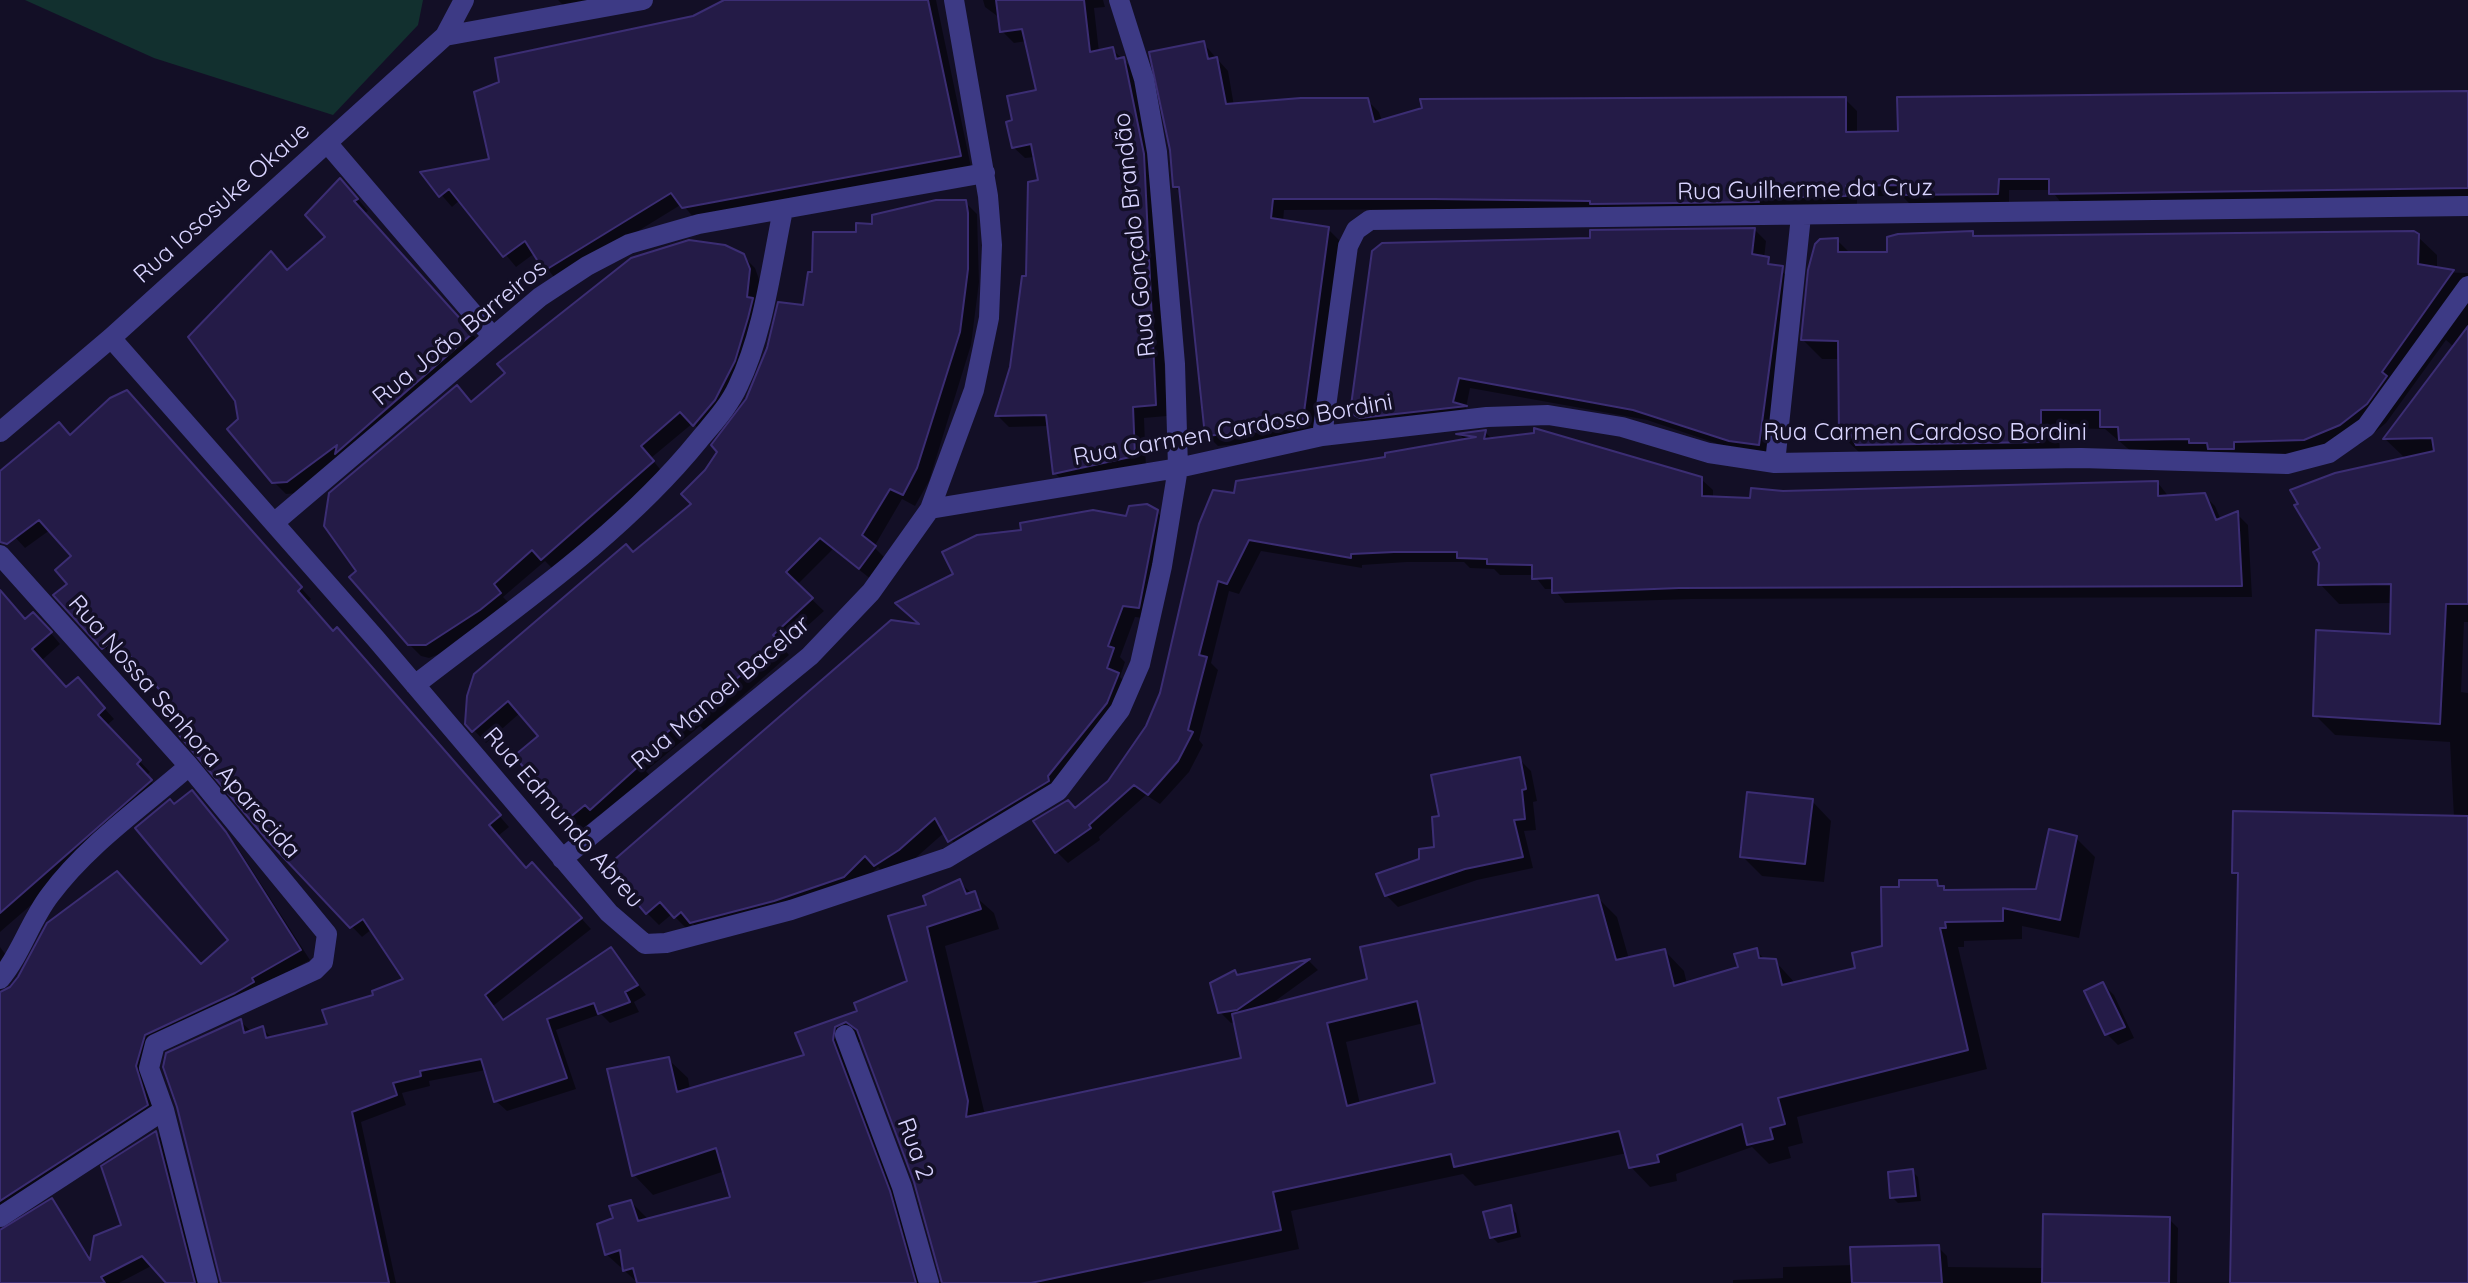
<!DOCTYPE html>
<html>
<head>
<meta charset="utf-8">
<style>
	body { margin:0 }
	canvas { display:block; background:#130f26 }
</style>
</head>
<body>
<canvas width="2468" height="1283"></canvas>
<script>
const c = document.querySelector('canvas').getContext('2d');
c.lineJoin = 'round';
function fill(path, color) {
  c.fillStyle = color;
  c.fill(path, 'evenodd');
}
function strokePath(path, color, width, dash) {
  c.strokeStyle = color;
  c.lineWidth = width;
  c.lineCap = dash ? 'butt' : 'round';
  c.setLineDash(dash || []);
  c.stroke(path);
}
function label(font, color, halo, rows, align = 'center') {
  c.font = font + ' Quicksand,sans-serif';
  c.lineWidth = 7;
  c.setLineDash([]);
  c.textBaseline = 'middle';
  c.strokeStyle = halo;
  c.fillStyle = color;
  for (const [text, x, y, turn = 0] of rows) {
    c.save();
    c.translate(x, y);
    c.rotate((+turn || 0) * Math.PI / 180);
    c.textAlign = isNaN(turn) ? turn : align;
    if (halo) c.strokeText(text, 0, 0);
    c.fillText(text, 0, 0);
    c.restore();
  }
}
fill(new Path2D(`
	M25 0H423L418 25 333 115 154 58Z`), '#12302f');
fill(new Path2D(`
	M558 0H592L564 6Z
	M728 0H936L971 167 695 219 682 204 557 281 535 253 516 267 460 200 452 207 423 174 491 161 693 18Z
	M983 0H1103L1105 7 1094 8 1099 52 1112 49 1135 71 1155 167 1167 416 1144 418 1146 468 1067 485 1055 473 1049 426 1009 427 997 415 1011 368 1040 182 1035 157 1025 158 1013 147 1014 122 1038 91 1027 41 1014 43 1002 31 1000 18 985 7Z
	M1203 43 1228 71 1234 106 1367 100 1379 112 1382 121 1845 99 1857 111V134L2468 94V199L2063 205 2051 190H2009V205L1912 206 1902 196H1857V207L1284 210 1283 222 1328 229 1340 241 1313 438 1218 446 1207 435 1181 193 1175 187Z
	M352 192 368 211 364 214 483 346 299 493 286 494 274 482 240 420 288 272 328 238Z
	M965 202 977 214 979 282 971 345 929 481 915 506 902 499 874 547 887 560 872 580 833 549 797 585 824 611 783 648 789 655 704 730 700 726 646 771 651 777 603 821 598 816 576 834 564 822 541 736 520 713 486 743 467 723 633 554 694 504 684 494 720 452 751 393 780 304 805 308 858 234 874 226Z
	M1755 230 1766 241 1764 259 1793 280 1770 456 1742 452 1647 420 1470 388 1466 408 1475 417 1364 424 1352 412 1592 240Z
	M1972 233 1978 238 2417 236 2437 255V272L2468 273V622H2464L2461 692 2468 693V1283H2229L2240 878 2234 872 2454 818 2450 742 2335 735 2315 715 2392 636V603L2339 604 2320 584 2406 459 2385 439 2454 347 2446 340 2386 423 2360 444 2324 459H2140L2105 429 2059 428 2060 460 1861 454 1841 435V359H1822L1803 340 1837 240 1851 254H1889Z
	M743 256 755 268 760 282 763 311 706 436 693 423 651 458 664 474 554 570 545 561 503 597 511 605 450 650 429 658 421 656 409 644 472 403Z
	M137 403 311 599 307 603 333 633 347 640 509 827 498 836 527 870 542 875 591 929 493 1006 504 1021 611 949 646 995 634 1002 639 1012 610 1023 601 1014 556 1030 576 1089 507 1111 496 1101 486 1070 429 1081 430 1086 402 1093 406 1105 361 1122 396 1283H222L240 1021 252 1032 262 1028 273 1039 329 1025 406 980 372 929 362 937 268 839 188 720 126 649 114 658 56 595 70 584 74 557 50 530 25 548 0 521V492L70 436Z
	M1485 432 1493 440 1701 479 1713 490V498L1752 500 1783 493 2158 483 2169 497 2204 495 2215 506 2221 520 2237 514 2248 525 2252 597 1692 599 1565 603 1554 589H1545L1534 575H1500L1494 569 1470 568 1464 562H1407L1362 565V568L1261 551 1239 594 1229 591 1211 663 1218 670 1199 740 1203 745 1189 772 1160 804 1146 795 1099 837 1100 840 1068 863 1057 852 1075 810 1110 782 1133 754 1162 694 1236 495 1466 441 1460 435Z
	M1157 512 1169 524 1151 619 1135 617 1120 657 1125 662 1120 677 1130 687 1059 789 962 853 945 832 911 862 887 877 878 867 856 889 704 934 693 924 687 929 672 914 659 925 647 913 924 627 1127 518Z
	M0 592 26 621 44 625 60 644 41 661 67 689 88 690 114 719 106 726 150 772 146 776 161 792 0 932Z
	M1519 759 1531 771 1537 801 1533 802 1536 830 1524 831 1533 868 1477 880 1398 907 1386 895 1436 849 1442 817 1434 776Z
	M1812 801 1831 821 1824 882 1762 876 1742 856Z
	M202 803 236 845 310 960 155 1045 158 1115 0 1222V994L201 966 231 941 174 807Z
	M2076 838 2095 857 2079 938 2022 926V939L1964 941V947H1958L1987 1069 1797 1117 1803 1143 1788 1147 1791 1158 1769 1164 1752 1147 1676 1174 1677 1181 1650 1187 1631 1167 1627 1153 1475 1186 1463 1174 1291 1211 1299 1249 1140 1283H950L916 1182 861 1041 853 1047 929 1283H638L606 1254 615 1219 631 1202 649 1220 733 1198 725 1171 653 1195 634 1175 668 1059 688 1078 690 1090 806 1057 798 1034 860 1012 910 982 928 907 959 882 994 913 999 929 945 946 985 1115 1243 1060 1236 1022 1231 1023 1220 1012 1235 972 1239 976 1309 961 1318 970 1267 1007 1370 980 1597 897 1617 917 1629 959 1665 951 1684 971 1687 984 1740 969 1756 951 1766 960 1775 961 1796 984 1858 970 1884 947 1936 882 1947 892 2037 891ZM1424 1023 1438 1085 1360 1104 1346 1042Z
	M0 947 12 963 0 983Z
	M2103 984 2114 995 2134 1038 2118 1045 2107 1034Z
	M156 1133 166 1143 201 1283H169L153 1265 119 1283H0V1231L52 1201 92 1260 124 1226Z
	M1912 1171 1918 1177 1921 1201 1898 1203 1892 1197Z
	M1510 1207 1516 1213 1521 1237 1498 1243 1492 1237Z
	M2169 1219 2178 1228 2177 1283H1733V1280L1783 1278V1267L1853 1265 1938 1247 1947 1256 1948 1267 2044 1268Z`), '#0007');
const building = new Path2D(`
	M724 0H928L961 156 682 208 671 193 544 271 525 241 503 257 449 189 439 197 420 172 489 159 474 92 499 82 495 58 693 16Z
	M996 0H1084L1090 52 1113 47 1116 59 1124 57 1144 154 1156 405 1133 407 1135 456 1053 474 1046 415 995 416 1010 367 1022 276H1026L1028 182 1038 180 1031 144 1012 148 1006 122 1012 120 1007 96 1036 90 1022 29 1000 32Z
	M1204 41 1208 59 1217 57 1226 104 1301 98H1368L1374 122 1422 108 1420 99 1846 97V132L1898 131 1897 97 2468 91V188L2049 194V179H1999L1998 194 1898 195V185L1846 186V196L1759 198V202L1590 204V201L1434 199H1273L1271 218 1329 227 1302 427 1205 436 1179 187H1173L1170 150 1149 52Z
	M340 178 358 199 354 201 473 333 335 454 337 445 287 482 272 483 227 429 238 419 235 401 188 337 271 251 287 270 325 237 305 215Z
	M936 200H966L968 213V269L960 332 917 468 903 495 890 489 862 535 876 546 859 569 820 538 786 572 813 598 773 635 779 642 690 719 687 716 636 758 641 764 590 810 585 805 563 823 539 795 544 791 514 756 538 736 508 701 472 732 465 724 467 696 474 674 626 544 633 552 691 504 681 494 705 470 717 452 711 445 746 399 767 348 778 302 803 305 808 272H812L813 232H856V223L872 224V215Z
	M1755 228 1752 254 1769 257 1768 264 1783 266 1759 445 1729 441 1633 410 1459 378 1453 402 1467 406 1360 418 1350 413 1372 251 1382 243 1590 238V230Z
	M1973 231V236L2414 231 2419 234 2418 264 2454 270 2382 372 2387 376 2367 404 2340 425 2304 440 2234 442V449H2208L2207 443H2189V439L2119 440 2118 427H2100V410H2041V442L1856 445 1851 435 1839 436 1838 341 1801 340 1808 270 1815 244 1820 239 1838 238V252H1887V237L1898 234Z
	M689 240 725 245 744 254 750 269 747 297 753 298 748 318 735 361 715 400 693 426 680 412 641 446 654 461 541 560 532 550 494 584 501 593 480 610 426 645H408L349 577 356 571 324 526 329 493 457 385 471 402 505 373 497 364 631 258Z
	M2468 326V604H2446L2440 724 2313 716 2316 630 2390 634 2391 584 2318 585 2319 563 2313 552 2320 548 2294 505 2298 504 2290 490 2335 473 2434 451 2432 438 2383 439Z
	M127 390 302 587 298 591 333 631 337 627 501 815 489 825 526 868 532 862 582 918 485 995 503 1020 611 947 638 985 625 992 630 1002 598 1014 594 1003 547 1019 567 1078 494 1102 481 1059 420 1071 421 1076 393 1083 397 1095 352 1112 389 1283H221L177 1107 163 1067 166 1053 241 1019 244 1033 263 1026 266 1038 327 1024 322 1010 373 995 372 991 403 979 363 919 350 928 267 840 174 729 186 720 115 639 102 649 53 595 67 584 55 570 71 556 39 520 7 544 0 542V471L59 422 70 435 110 398Z
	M1534 428 1702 477V496L1750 498 1751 488 1783 491 2158 481V496L2205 493 2216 520 2238 511 2242 586 1679 588 1552 593V578L1532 579V565L1487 564V559L1457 558V552H1394L1351 554V558L1249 540 1227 584 1218 581 1199 655 1207 657 1188 730 1193 732 1178 761 1148 795 1134 785 1089 825 1091 828 1055 853 1033 821 1068 800 1075 808 1108 781 1146 726 1160 693 1199 524 1213 490 1234 493 1236 481 1385 457V453L1476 437 1456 434 1486 430 1484 439 1534 433Z
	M1147 504 1158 510 1139 608 1123 606 1108 646 1114 648 1107 668 1119 673 1107 703 1048 776 1049 781 948 842 935 818 899 850 874 866 865 856 844 877 774 901 690 923 681 912 674 918 660 902 646 914 606 867 891 620 919 624 895 603 953 574 942 552 977 535 1021 530 1020 523 1093 510 1126 516 1129 506Z
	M0 590 25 619 33 612 52 632 32 649 66 687 78 677 105 708 98 715 141 760 137 764 152 780 0 913Z
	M1520 757 1526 789 1522 790 1525 819 1514 820 1523 857 1465 869 1385 896 1376 874 1419 859V849L1434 847 1432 817 1439 816 1431 775Z
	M192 790 226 832 301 950 252 978 254 982 235 993 145 1035 136 1066 148 1105 0 1201V992L10 987 18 977 47 923 117 871 201 964 228 940 135 828 170 799 174 804Z
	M1747 792 1813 799 1805 864 1740 857Z
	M2233 811 2468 816V1283H2230L2238 873H2232Z
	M2049 829 2077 836 2060 920 2003 908V921L1945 922 1946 928H1940L1968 1050 1778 1098 1785 1124 1770 1128 1773 1139 1747 1145 1742 1124 1657 1155 1659 1162 1629 1168 1619 1131 1454 1167 1451 1154 1273 1192 1281 1230 1031 1283H942L914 1182 857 1030 846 1022 835 1027 833 1040 890 1191 916 1283H637L633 1268 623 1271 620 1250 605 1255 597 1224 613 1218 609 1206 631 1200 638 1221 730 1197 716 1148 632 1176 607 1069 669 1057 677 1092 804 1055 795 1033 857 1011 854 1003 907 981 888 916 926 905 923 896 960 879 966 894 975 891 981 909 927 927 968 1101 966 1117 1241 1058 1232 1014 1367 979 1360 947 1598 895 1616 960 1665 949 1674 986 1738 967 1734 954 1757 948 1759 958 1776 959 1782 985 1855 968 1852 953 1882 946 1881 887H1899V880H1937L1938 886H1944V890L2036 889ZM1417 1001 1435 1083 1347 1106 1327 1023Z
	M1310 959 1237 1010 1218 1013 1210 983 1235 970 1237 975Z
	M2103 982 2125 1027 2105 1035 2084 991Z
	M156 1131 195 1283H166L142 1256 101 1277 105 1283H0V1230L52 1198 90 1260 94 1236 121 1225 101 1166Z
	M1913 1169 1916 1196 1890 1198 1888 1172Z
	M1511 1205 1516 1232 1490 1238 1483 1212Z
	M2043 1214 2170 1217 2169 1283H2042Z
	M1939 1245 1942 1283H1852L1850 1247Z`);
fill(building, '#241b47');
strokePath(building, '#3b2d73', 2);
strokePath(new Path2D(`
	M445 36 643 0
	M328 144 493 337
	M111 338 376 639 609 913 645 944 666 943 791 910 947 858 1058 791 1120 710 1140 664 1162 566 1178 468 1175 364 1157 152 1144 79 1119 0
	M0 432 111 338 445 36 464 0
	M1322 436 1348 246 1356 230 1370 220 2468 206
	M1775 463 1801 216
	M930 509 1178 468 1322 436 1487 417 1548 415 1622 427 1709 453 1775 463 2081 458 2287 464 2329 453 2366 427 2468 286
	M275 522 540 297 587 266 629 244 699 224 985 173
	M0 555 189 766 327 934 323 962 315 970 155 1044 149 1068 164 1110 208 1283
	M415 685C513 609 621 536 699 440 713 423 729 406 738 386 764 332 771 267 783 210
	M562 859 810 656 871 592 930 509 974 390 989 318 992 245 988 196 954 0
	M0 979C21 954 30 921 50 895 87 845 142 807 189 766
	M845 1035 902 1187 929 1283
	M0 1217 164 1110`), '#3d3a85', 20);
label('24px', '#d9d4ff', '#130f26', [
	["Rua Guilherme da Cruz",1805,190,-1],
	["Rua Iososuke Okaue",222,203,-42],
	["Rua Gonçalo Brandão",1135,235,-96],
	["Rua João Barreiros",460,333,-39],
	["Rua Carmen Cardoso Bordini",1233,430,-10],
	["Rua Carmen Cardoso Bordini",1925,433],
	["Rua Manoel Bacelar",721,693,-40],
	["Rua Nossa Senhora Aparecida",184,727,49],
	["Rua Edmundo Abreu",563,818,49],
	["Rua 2",915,1149,70]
]);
</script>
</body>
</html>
